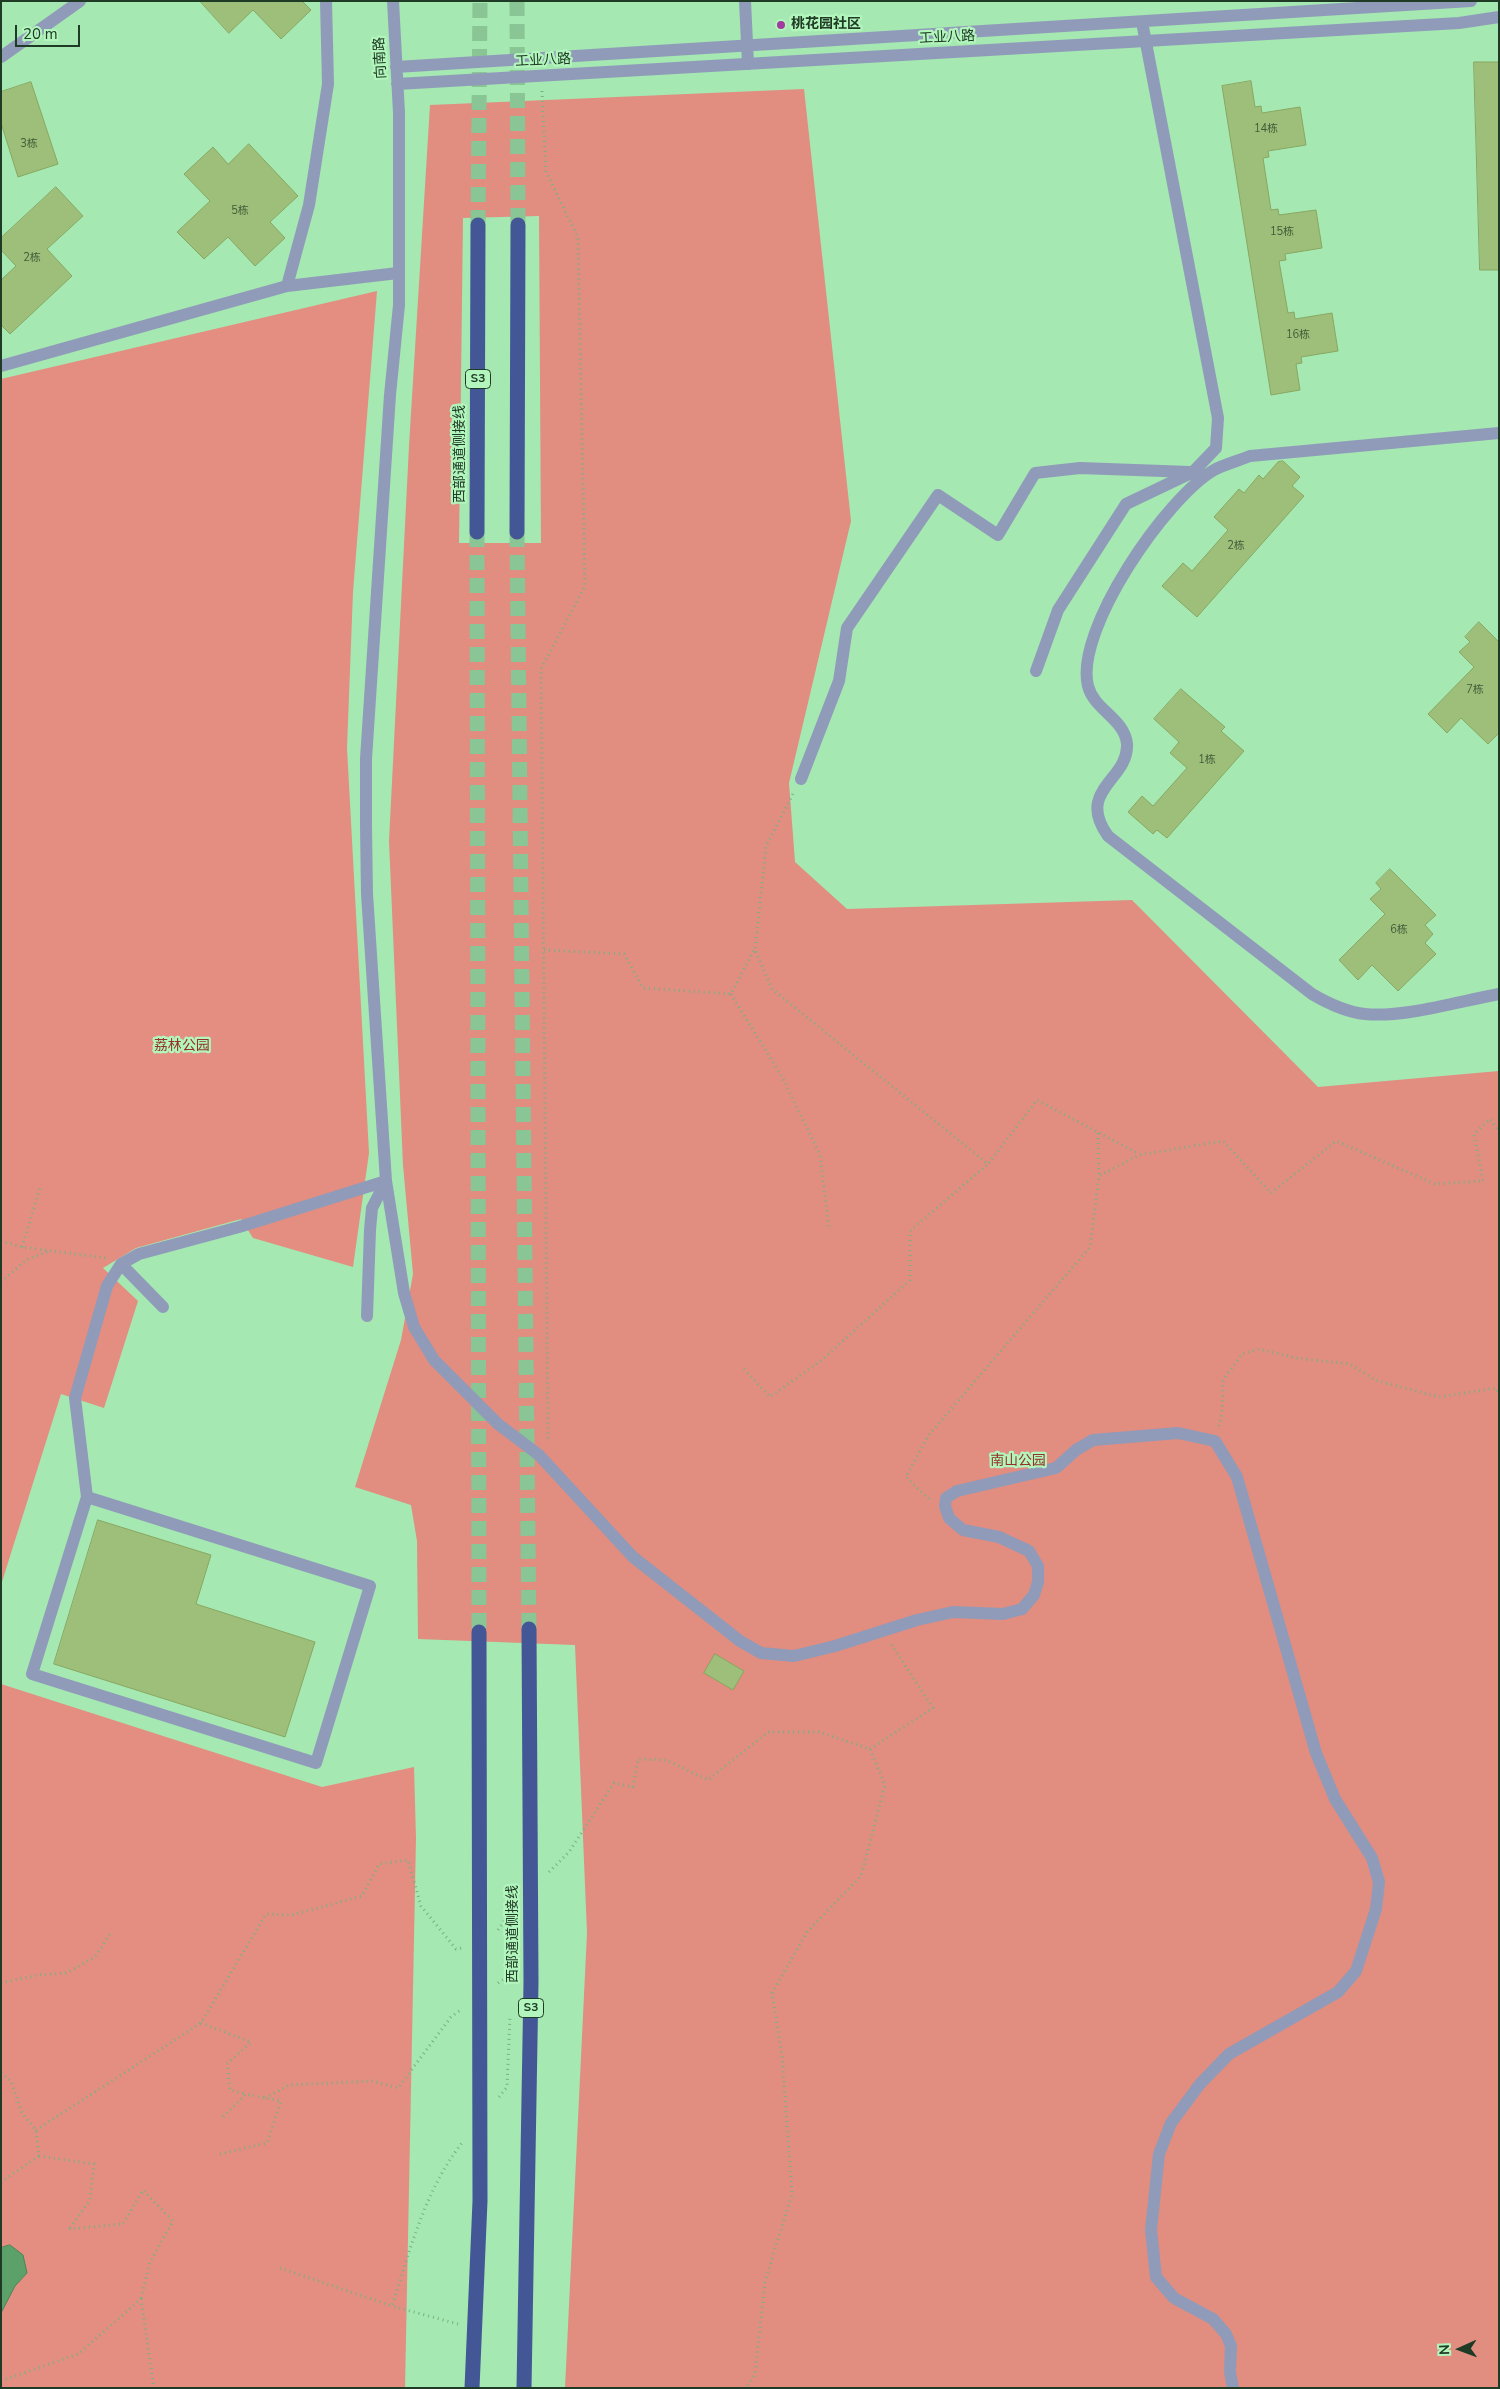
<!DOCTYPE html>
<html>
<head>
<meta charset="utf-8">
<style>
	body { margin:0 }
	#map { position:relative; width:1500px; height:2389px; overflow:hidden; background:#a5e8b1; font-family:"Nunito Sans",sans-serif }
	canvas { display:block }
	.frame { position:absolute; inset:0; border:2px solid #203b25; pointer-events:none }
	.north { position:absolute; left:1435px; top:2324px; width:50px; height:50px; -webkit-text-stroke:4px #b2f6bd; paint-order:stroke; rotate:268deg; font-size:14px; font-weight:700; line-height:20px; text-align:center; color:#203b25 }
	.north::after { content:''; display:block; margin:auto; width:18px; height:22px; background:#203b25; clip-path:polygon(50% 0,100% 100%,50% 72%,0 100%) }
	.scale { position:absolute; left:15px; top:25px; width:65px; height:22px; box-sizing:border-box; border:2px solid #203b25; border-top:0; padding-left:6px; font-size:15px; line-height:18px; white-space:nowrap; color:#203b25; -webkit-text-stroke:4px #b2f6bd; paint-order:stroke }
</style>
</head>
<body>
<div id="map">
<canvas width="1500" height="2389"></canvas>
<div class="frame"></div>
<div class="north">N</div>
<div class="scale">20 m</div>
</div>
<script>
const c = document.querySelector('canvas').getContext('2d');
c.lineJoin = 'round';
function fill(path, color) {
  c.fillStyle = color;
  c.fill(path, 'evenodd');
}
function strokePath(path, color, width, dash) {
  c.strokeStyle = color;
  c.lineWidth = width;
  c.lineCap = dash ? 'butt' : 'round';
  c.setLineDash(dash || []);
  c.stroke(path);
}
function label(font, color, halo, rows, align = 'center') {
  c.font = font + ' "Nunito Sans","Noto Sans SC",sans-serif';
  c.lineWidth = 4.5;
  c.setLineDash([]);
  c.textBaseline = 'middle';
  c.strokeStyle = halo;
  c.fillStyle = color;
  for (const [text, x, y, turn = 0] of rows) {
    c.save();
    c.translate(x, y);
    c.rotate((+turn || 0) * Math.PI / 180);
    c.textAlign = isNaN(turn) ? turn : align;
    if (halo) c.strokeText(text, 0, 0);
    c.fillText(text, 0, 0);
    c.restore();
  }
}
fill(new Path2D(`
	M804 89 851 521 789 783 795 862 847 909 1132 900 1318 1087 1499 1071V2388H565L587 1933 575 1645 418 1639 417 1541 411 1505 355 1487 401 1340 413 1274 403 1165 389 841 409 446 430 105ZM539 216 541 543H459L463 218Z`), '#e18d80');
fill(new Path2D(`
	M377 291 353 592 347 748 369 1153 353 1267 253 1238 241 1219 136 1248 103 1268 138 1301 104 1408 61 1394 1 1585V379Z
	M1 1684 322 1787 414 1767 416 1838 405 2388H1V2313L15 2286 27 2273 10 2245 1 2248Z`), '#e38e81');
const water = new Path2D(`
	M10 2245 23 2255 27 2273 15 2286 1 2313V2248Z`);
fill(water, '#5da16a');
strokePath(water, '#4b8255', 1);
const building = new Path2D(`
	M200 1H302L311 10 281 39 253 10 229 33Z
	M1474 62H1499V270H1480Z
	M1251 81 1255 107 1261 106 1262 113 1300 107 1306 145 1268 151 1269 157 1263 158 1271 210 1278 209 1279 215 1316 210 1322 248 1285 254 1286 260 1279 261 1288 313 1294 312 1295 319 1332 313 1338 351 1301 357 1302 363 1296 364 1300 390 1271 395 1222 86Z
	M31 82 58 164 18 177 1 123V92Z
	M249 144 298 196 270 222 285 238 255 266 228 237 204 259 177 232 210 201 184 174 213 147 228 164Z
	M56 187 83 216 47 249 72 276 10 334 1 325V280L16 266 1 250V238Z
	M1283 461 1300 477 1292 486 1304 496 1197 617 1162 586 1183 563 1192 571 1228 530 1214 517 1239 489 1244 493 1259 475 1263 479 1278 462Z
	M1479 622 1499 642V733L1488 744 1461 718 1447 733 1428 714 1474 667 1459 652 1470 642 1465 637Z
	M1181 689 1225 727 1221 731 1244 751 1167 838 1157 830 1153 834 1128 812 1142 796 1153 806 1187 768 1170 753 1179 742 1154 719Z
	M1390 869 1436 915 1425 925 1433 934 1425 943 1436 954 1398 991 1372 965 1358 980 1339 960 1385 914 1370 899 1381 889 1376 883Z
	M98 1520 211 1555 196 1604 315 1642 285 1737 54 1664Z
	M715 1654 744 1671 733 1690 704 1673Z`);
fill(building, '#9ebf79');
strokePath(building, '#87a762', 1);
strokePath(new Path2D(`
	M517 1 518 225
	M478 225 480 1
	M477 532 479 1632
	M517 532 529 1629`), '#8ac595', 15, [15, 8]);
strokePath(new Path2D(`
	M542 91 546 172 578 237 585 586 541 669 548 1439
	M793 794 766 846 755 950 772 989 988 1164 1037 1100 1139 1154
	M544 950 624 954 643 988 731 994 754 950
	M731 994 782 1077 820 1155 829 1229
	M1098 1133 1099 1176
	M1 1241 22 1247 106 1258
	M22 1247 40 1188
	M1 1282 26 1260 49 1251
	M744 1369 770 1397 823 1359 910 1280V1231L988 1164
	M1219 1426 1222 1414 1223 1380 1242 1354 1259 1349 1296 1358 1350 1364 1375 1380 1439 1397 1496 1388 1499 1394
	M929 1499 906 1477 928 1436 1090 1247 1099 1176 1139 1155 1223 1141 1271 1193 1336 1141 1435 1184 1483 1181 1474 1134 1490 1119 1499 1131
	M870 1749 933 1708 891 1644
	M549 1872 569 1852 614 1783 633 1787 638 1759 666 1760 708 1780 768 1732H819L870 1749 885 1785 861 1876 807 1932 772 1993 782 2055 792 2194 765 2282 755 2374 746 2388
	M498 1930 513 1908
	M1 1983 38 1975 66 1973 95 1957 110 1934
	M498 1983 512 1974V1975
	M201 2023 251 2042 227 2064 230 2090 246 2094 221 2119
	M1 2073 11 2081 22 2113 36 2130 39 2156 1 2182
	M499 2097 507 2087 510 2016
	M265 2098 289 2085 372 2081 398 2088 451 2017 462 2009
	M36 2130 201 2023 266 1914 292 1915 362 1896 379 1864 408 1860 421 1906 456 1949 462 1948
	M220 2154 267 2143 281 2101 246 2094
	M39 2156 94 2164 90 2200 70 2228
	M69 2229 123 2224 143 2190 173 2221 150 2262 141 2299
	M280 2268 392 2306
	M458 2324 392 2306C410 2250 425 2190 462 2143
	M1 2381 78 2354 141 2299 154 2388`), '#7ab084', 3, [1, 4]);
strokePath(new Path2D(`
	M745 1 748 64
	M1 57 80 1
	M287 286 309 205 328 84 326 1
	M1 366 287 286 398 273
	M1499 433 1250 456C1238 461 1225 464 1214 470 1167 497 1074 630 1088 686 1094 710 1125 719 1127 744 1129 780 1075 790 1108 836L1312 994C1329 1004 1346 1012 1365 1014 1404 1018 1460 1001 1499 994
	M1036 671 1058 610 1126 504 1193 472 1216 448 1218 418 1142 22
	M801 779 839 681 847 628 938 495 998 535 1035 473 1080 468 1190 472
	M121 1264 163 1307
	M367 1316 370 1230 372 1208 386 1181
	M87 1497 370 1586 316 1763 32 1674 87 1497 75 1398 107 1286 121 1264 139 1254 239 1227 386 1181`), '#909bba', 12);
strokePath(new Path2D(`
	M399 113V305L390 395 366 759V826L367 894 386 1181 404 1293 414 1327 434 1360 498 1424 539 1455 633 1557 740 1641 761 1653 794 1656 835 1646 917 1620 953 1612 1003 1614 1022 1609 1034 1595 1038 1582V1566L1029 1551 999 1537 963 1530 949 1518 945 1506 946 1498 957 1491 1056 1468 1076 1450 1093 1440 1178 1433 1215 1441 1237 1477 1316 1753 1335 1799 1372 1858 1379 1882 1376 1909 1356 1971 1338 1992 1229 2054 1200 2084 1171 2123 1159 2154 1151 2230 1156 2277 1174 2298 1213 2319 1226 2334 1231 2346 1230 2372 1233 2388`), '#909bba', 12);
strokePath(new Path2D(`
	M393 1 399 113
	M396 67 1471 1
	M397 84 1459 23 1499 17`), '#909bba', 12);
strokePath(new Path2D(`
	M477 532 478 225
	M517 532 518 225`), '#435797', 15);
strokePath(new Path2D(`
	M472 2388 480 2201 479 1632
	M524 2388 531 1982 529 1629`), '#435797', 15);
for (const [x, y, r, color] of [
	[781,25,5,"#a23b9f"]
]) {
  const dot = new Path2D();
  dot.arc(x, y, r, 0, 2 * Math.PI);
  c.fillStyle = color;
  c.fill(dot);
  strokePath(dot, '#b2f6bd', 2);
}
label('11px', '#405c3a', null, [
	["14栋",1266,129],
	["3栋",29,144],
	["5栋",240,211],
	["15栋",1282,232],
	["2栋",32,258],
	["16栋",1298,335],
	["2栋",1236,546],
	["7栋",1475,690],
	["1栋",1207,760],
	["6栋",1399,930]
]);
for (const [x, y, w] of [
	[478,379,25],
	[531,2008,25]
]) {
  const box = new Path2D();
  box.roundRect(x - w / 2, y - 9.5, w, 19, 4);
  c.fillStyle = '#b2f6bd';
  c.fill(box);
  strokePath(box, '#203b25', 1);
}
label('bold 12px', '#203b25', null, [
	["S3",478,379],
	["S3",531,2008]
]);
label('bold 14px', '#203b25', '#b2f6bd', [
	["桃花园社区",791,25]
], 'left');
label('14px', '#203b25', '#b2f6bd', [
	["工业八路",947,38,-3],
	["向南路",381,58,-93],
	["工业八路",543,61,-3],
	["西部通道侧接线",461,454,-90],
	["西部通道侧接线",514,1934,-90]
]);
label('14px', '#953126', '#b2f6bd', [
	["荔林公园",182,1047],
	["南山公园",1018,1462]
]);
</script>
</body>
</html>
